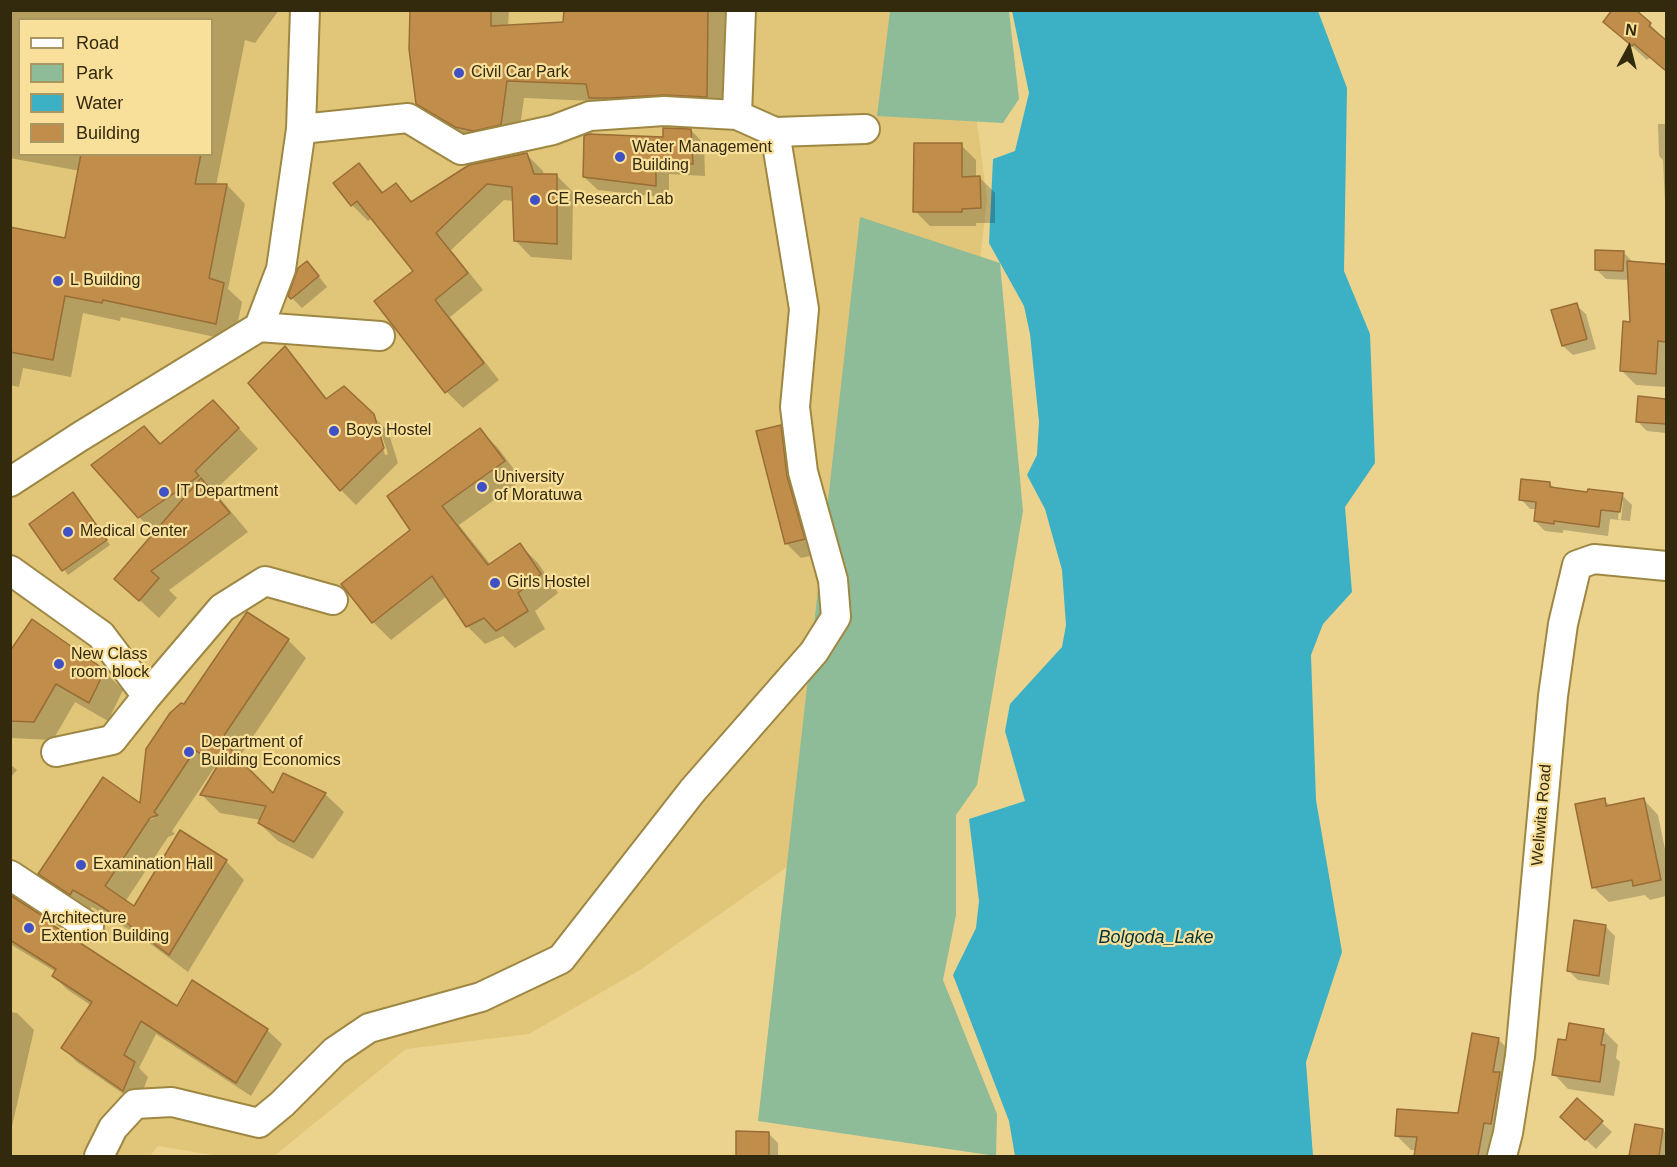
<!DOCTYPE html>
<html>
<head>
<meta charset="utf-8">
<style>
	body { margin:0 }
	#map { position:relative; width:1677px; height:1167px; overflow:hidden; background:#ebd38e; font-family:Helvetica,sans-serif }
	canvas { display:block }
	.frame { position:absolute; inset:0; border:12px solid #33290c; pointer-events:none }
	.legend { position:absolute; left:18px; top:18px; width:195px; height:138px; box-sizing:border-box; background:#f8e09a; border:2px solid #a99761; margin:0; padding:8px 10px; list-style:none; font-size:18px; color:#33290c }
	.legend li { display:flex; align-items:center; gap:12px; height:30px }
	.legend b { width:30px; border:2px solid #a99761 }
	.north { position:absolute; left:1599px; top:18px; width:60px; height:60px; -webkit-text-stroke:4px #f8e09a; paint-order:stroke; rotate:7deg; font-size:16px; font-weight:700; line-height:24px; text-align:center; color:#33290c }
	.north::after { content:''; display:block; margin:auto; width:21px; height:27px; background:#33290c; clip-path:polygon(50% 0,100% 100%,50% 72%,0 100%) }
</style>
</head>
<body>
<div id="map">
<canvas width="1677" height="1167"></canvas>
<div class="frame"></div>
<ul class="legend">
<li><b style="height:8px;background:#fff"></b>Road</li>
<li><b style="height:16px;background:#8ebb98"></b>Park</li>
<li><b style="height:16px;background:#3cb0c4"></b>Water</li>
<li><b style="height:16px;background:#c18d4b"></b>Building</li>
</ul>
<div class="north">N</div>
</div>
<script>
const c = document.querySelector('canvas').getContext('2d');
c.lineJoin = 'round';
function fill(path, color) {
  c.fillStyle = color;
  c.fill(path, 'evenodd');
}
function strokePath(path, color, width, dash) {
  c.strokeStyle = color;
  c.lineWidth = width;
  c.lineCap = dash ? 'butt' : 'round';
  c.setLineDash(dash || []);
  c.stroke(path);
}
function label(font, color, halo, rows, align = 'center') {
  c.font = font + ' Helvetica,sans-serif';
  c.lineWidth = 4.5;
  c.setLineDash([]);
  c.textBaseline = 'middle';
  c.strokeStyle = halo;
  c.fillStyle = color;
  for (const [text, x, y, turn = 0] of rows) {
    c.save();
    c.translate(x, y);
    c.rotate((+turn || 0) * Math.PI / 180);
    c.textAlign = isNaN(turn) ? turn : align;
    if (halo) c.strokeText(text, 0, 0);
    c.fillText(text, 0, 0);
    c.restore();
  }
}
fill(new Path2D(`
	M10 11H963L987 200 920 774 640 970 529 1034 406 1049 274 1156H219L158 1146 150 1156H11ZM20 20H212V154H20Z`), '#e1c679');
fill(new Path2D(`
	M890 11H1009L1019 99 1003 123 877 116Z
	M860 217 1000 263 1023 511 977 785 956 815V915L943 980 997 1114 996 1156 758 1121Z`), '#8ebb98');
fill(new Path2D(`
	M1012 11H1318L1347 88 1344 271 1370 334 1375 463 1345 507 1352 592 1323 624 1311 655 1316 800 1342 952 1306 1062 1313 1156H1015L1009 1121 953 975 976 928 979 901 969 819 1025 801 1005 731 1010 704 1062 647 1066 625 1062 570 1045 509 1027 475 1037 455 1039 422 1030 334 1024 306 989 243 993 159 1015 151 1029 93Z`), '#3cb0c4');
fill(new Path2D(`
	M10 10H279L255 43 245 40 216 186 227 185 245 204 228 289 242 302 234 341 121 317 120 321 83 313 71 377 23 368 19 387 10 385V229L66 240 80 171 10 158ZM20 20H212V154H20Z
	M411 10H509L508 26 565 23V10H725L724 114 608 115 594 101 524 98 518 142 475 145 436 121 417 103Z
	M1605 22 1650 24 1666 42V71L1650 57 1647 60Z
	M1658 124H1666V225L1663 160 1659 156Z
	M691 130 704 144 705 176 669 174V198L598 190 584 177 664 139Z
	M961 145 976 160V178H980L995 193V223H976V226H930L915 211Z
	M526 154 543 171 544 176H557L573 192 572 260 531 257 515 240 514 201 504 200 451 250 483 290 450 317 499 380 463 408 447 392 376 301 415 271 372 218 368 221 352 205 359 165 384 193 395 185 413 202Z
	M1623 252 1634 263 1666 266V387L1636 385 1622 371 1631 323 1629 280 1606 279 1596 269Z
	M316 273 327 287 302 308 290 296Z
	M1576 305 1586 314 1596 349 1573 355 1563 346Z
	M285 349 299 363 328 400 373 415 385 455 388 454 377 420 388 431 398 463 356 505 341 490 250 383Z
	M1639 398 1666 400V433L1647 431 1637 421Z
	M233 422 258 449 214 491 248 532 169 590 177 598 159 618 116 578 155 533 139 517 94 465 161 445Z
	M780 427 795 442 818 554 801 558 786 543Z
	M480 430 498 448 522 480 459 525 491 565 520 545 538 563 558 593 535 611 545 629 515 648 503 636 485 644 467 626 447 596 391 640 373 622 413 531Z
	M1549 483 1556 489 1589 493 1622 495 1632 505 1630 521 1610 519 1608 536 1563 530V533L1545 531 1535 521 1536 509H1530L1521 499ZM1620 501H1623L1621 520 1618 519Z
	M77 499 110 545 68 575 31 524Z
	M288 640 306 658 240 756 253 775 273 795 283 775 325 794 344 812 313 859 278 841 259 823 261 820 220 813 202 795 217 770 214 768 172 831 175 834 168 837 125 902 134 908 226 861 244 880 188 972 144 939 92 907 89 912 59 892 40 874 141 805 185 706ZM153 816 155 818 143 822Z
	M10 650 104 671 123 690 108 721 75 702 53 740 10 738Z
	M10 764 17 770 10 778Z
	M1604 800 1611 806 1644 800 1658 815 1666 854V896L1650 900 1645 895 1609 902 1594 888Z
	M10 897 51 924 57 929 177 1008 267 1030 282 1044 251 1096 156 1034 139 1068 148 1077 138 1104 77 1062 63 1048 92 1006 68 990 53 976 56 972 10 944Z
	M1606 927 1615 936 1609 985 1578 980 1569 971Z
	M10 1012 17 1013 34 1030 10 1135Z
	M1603 1030 1618 1045 1616 1058 1620 1062 1614 1096 1568 1089 1554 1074 1567 1041Z
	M1498 1039 1513 1054 1494 1156H1416L1417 1150H1411L1397 1136 1459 1114Z
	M1577 1100 1612 1132 1596 1149 1571 1126Z
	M1636 1126 1663 1130 1666 1134V1156H1630Z
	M738 1133H768L778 1143V1156H738Z`), '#0003');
const building = new Path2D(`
	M410 10H491V26L563 22 564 10H708L707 97 665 95 609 98H589L586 84 507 81 501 125 473 131 455 127 416 104 409 49Z
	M1612 10H1636L1651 23 1649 26 1666 40V71L1634 44 1632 46 1603 22Z
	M663 128 691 129 693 164 656 162V186L583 177 584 136 588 134 663 137Z
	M914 143H962V177L980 176 981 208 962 209V212H913Z
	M527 153 534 174H557V244L514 241 512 187 487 184 436 233 468 273 435 300 484 363 445 393 374 301 413 271 357 201 351 206 333 183 359 163 382 193 396 183 411 202 469 165Z
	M81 154H201L195 184H227L209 278 224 283 216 324 103 300 102 303 65 296 53 360 10 352V227L65 238Z
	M1595 250 1624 251 1623 271 1595 270Z
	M307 261 319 276 291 299 288 296 298 268Z
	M1627 261 1666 264V342L1658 341 1656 374 1620 371 1623 321 1630 322Z
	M1577 303 1587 339 1562 346 1551 310Z
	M285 346 326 399 344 386 374 414 384 448 340 491 248 383Z
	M1638 396 1666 399V424L1636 422Z
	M213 400 239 428 195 471 199 476 138 518 91 465 144 426 160 444Z
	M781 425 787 476 805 539 785 544 756 431Z
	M480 428 505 461 442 506 488 565 520 543 541 574 518 593 528 611 496 631 484 618 466 627 432 576 372 623 341 584 410 530 387 496Z
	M201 478 230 513 151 571 159 578 139 601 114 579Z
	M1521 479 1550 482V487L1587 492 1588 489 1623 493 1620 512 1601 510 1599 527 1554 521V524L1534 521 1536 502 1519 500Z
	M73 492 107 540 62 571 29 524Z
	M247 612 289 639 223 737 235 755 273 793 283 773 326 793 294 842 258 823 266 806 200 795 218 765 195 750 154 812 158 815 150 818 105 886 134 906 180 830 227 860 169 955 124 921 99 905 73 890 70 895 38 874 103 777 140 803 146 749 170 713 181 703 184 704Z
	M32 619 105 670 89 703 56 684 34 722 10 721V651Z
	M1605 798 1606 806 1644 798 1661 880 1633 886 1632 880 1592 888 1575 804Z
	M10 895 52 922 51 924 177 1006 192 980 268 1029 236 1083 141 1021 124 1055 135 1062 123 1091 61 1048 92 1002 52 976 56 969 10 940Z
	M1574 920 1606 925 1599 976 1567 971Z
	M1569 1023 1604 1029 1601 1045H1605L1600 1082 1552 1075 1558 1039 1566 1040Z
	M1472 1033 1499 1038 1493 1072H1500L1491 1124 1484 1123 1478 1156H1414L1417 1137 1395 1136 1397 1109 1458 1113Z
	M1577 1098 1603 1121 1585 1140 1560 1117Z
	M1635 1124 1663 1129 1659 1156H1629Z
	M736 1131 769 1132V1156H736Z`);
fill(building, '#c18d4b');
strokePath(building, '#996d35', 1.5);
const minor = new Path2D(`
	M737 115 741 10
	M301 129 408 118 461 150 553 130 590 116 664 111 737 115 775 132 865 129
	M259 327 380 336
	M10 482 81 436 259 327 281 269 301 129 305 10
	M10 570 101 635 147 696 112 740 56 752
	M147 696 222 608 265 581 333 600
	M10 875 89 927
	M99 1156 113 1128 135 1104 172 1102 259 1123 282 1104 335 1051 369 1028 481 997 561 959 693 790 814 652 836 617 833 580 803 472 795 407 804 309 775 132
	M1502 1156 1508 1133 1520 1056 1553 696 1563 624 1577 565 1594 559 1666 566`);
strokePath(minor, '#9d8743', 32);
strokePath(minor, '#fff', 28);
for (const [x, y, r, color] of [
	[459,73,6,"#3f51c5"],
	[620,157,6,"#3f51c5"],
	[535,200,6,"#3f51c5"],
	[58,281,6,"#3f51c5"],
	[334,431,6,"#3f51c5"],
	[482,487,6,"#3f51c5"],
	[164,492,6,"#3f51c5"],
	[68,532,6,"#3f51c5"],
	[495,583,6,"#3f51c5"],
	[59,664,6,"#3f51c5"],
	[189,752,6,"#3f51c5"],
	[81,865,6,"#3f51c5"],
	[29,928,6,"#3f51c5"]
]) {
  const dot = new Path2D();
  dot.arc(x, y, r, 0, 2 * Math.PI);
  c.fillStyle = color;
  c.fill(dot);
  strokePath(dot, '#f8e09a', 2);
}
label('16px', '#33290c', '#f8e09a', [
	["Civil Car Park",471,73],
	["Water Management",632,148],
	["Building",632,166],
	["CE Research Lab",547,200],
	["L Building",70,281],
	["Boys Hostel",346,431],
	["University",494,478],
	["of Moratuwa",494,496],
	["IT Department",176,492],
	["Medical Center",80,532],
	["Girls Hostel",507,583],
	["New Class",71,655],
	["room block",71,673],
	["Department of",201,743],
	["Building Economics",201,761],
	["Examination Hall",93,865],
	["Architecture",41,919],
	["Extention Building",41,937]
], 'left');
label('16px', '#33290c', '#f8e09a', [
	["Weliwita Road",1542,815,-85]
]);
label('italic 18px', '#00353d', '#f8e09a', [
	["Bolgoda_Lake",1156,938]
]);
</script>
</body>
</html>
